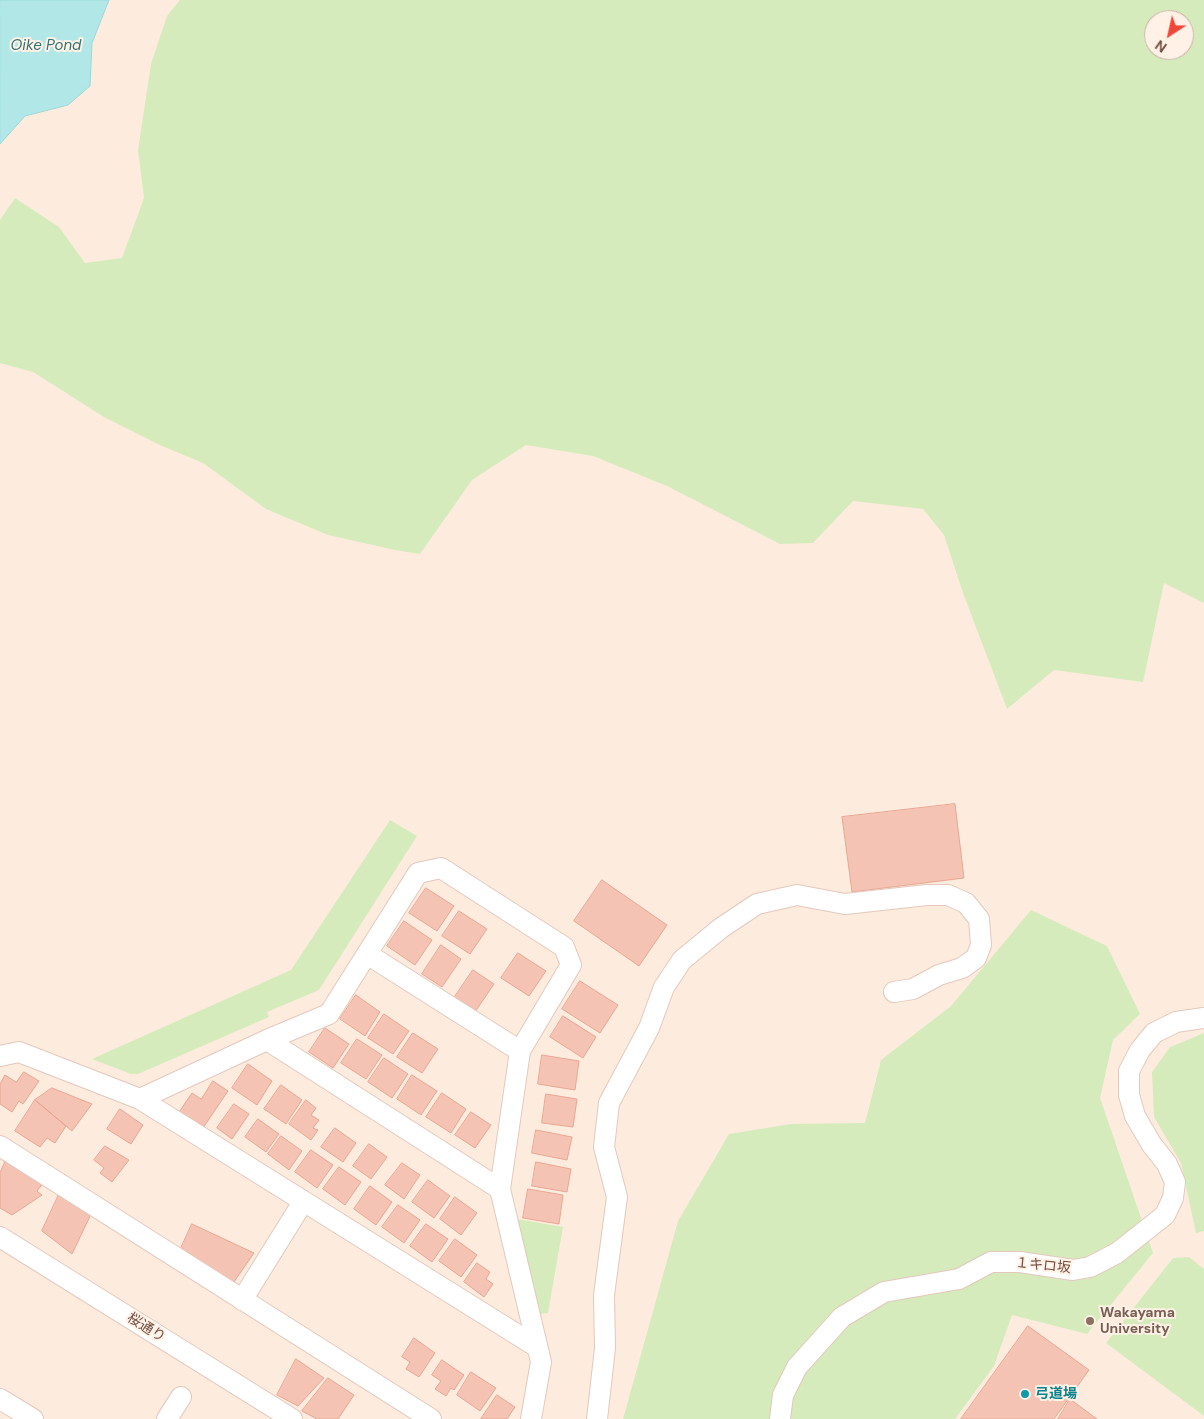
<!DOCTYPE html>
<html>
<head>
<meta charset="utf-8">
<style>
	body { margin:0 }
	#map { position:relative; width:1204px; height:1419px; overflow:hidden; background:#fdecdd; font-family:"DM Sans",sans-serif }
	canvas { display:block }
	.north { position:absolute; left:1144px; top:10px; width:50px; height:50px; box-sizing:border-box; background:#fff1e5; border:1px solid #c7b0a5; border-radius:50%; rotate:215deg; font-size:14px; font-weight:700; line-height:20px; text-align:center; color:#744e45 }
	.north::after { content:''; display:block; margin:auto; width:18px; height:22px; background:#ef473a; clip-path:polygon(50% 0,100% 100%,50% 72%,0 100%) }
</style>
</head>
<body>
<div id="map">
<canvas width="1204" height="1419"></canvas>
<div class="north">N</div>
</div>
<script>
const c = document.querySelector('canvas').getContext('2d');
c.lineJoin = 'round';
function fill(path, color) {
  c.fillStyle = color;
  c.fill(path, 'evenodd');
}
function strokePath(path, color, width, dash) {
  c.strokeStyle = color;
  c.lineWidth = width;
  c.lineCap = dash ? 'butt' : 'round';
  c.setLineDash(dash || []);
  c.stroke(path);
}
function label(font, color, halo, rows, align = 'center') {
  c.font = font + ' "DM Sans","Noto Sans JP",sans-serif';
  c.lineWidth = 4;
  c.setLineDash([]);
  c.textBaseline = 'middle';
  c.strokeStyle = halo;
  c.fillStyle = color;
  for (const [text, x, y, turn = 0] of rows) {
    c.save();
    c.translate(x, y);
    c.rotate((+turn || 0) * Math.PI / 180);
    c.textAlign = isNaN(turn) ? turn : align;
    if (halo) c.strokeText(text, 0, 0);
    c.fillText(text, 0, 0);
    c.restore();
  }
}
fill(new Path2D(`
	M180 0H1204V603L1164 583 1143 682 1054 670 1007 709 963 593 944 535 923 509 853 501 813 543 780 544 667 486 593 456 526 445 472 480 420 554 395 550 328 535 266 509 203 463 162 446 104 417 33 372 0 363V220L15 198 59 227 85 263 122 258 144 198 138 150 151 64 167 16ZM1154 20H1184V50H1154Z
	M390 820 417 836 319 990 267 1012 269 1017 138 1074H131L92 1059 291 970Z
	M1031 910 1107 946 1140 1014 1113 1040 1100 1098 1153 1253 1087 1334 1012 1315 994 1366 955 1419H623L678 1221 729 1134 791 1124 865 1123 881 1060 951 1006Z
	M1204 1033V1231L1196 1233 1181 1163 1154 1117 1152 1072 1170 1047Z
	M517 1219 563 1227 548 1313 540 1314Z
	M1189 1257 1204 1269V1416L1106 1343 1173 1258Z`), '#d6ebbc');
const water = new Path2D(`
	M0 0H109L92 43 90 86 68 105 25 116 0 144Z`);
fill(water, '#b1e7e7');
strokePath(water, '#97d9d9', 1);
const building = new Path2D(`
	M955 804 964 878 852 892 842 817Z
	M602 880 667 925 639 966 574 921Z
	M426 888 454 906 437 931 409 913Z
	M459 911 487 929 470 954 442 936Z
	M404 921 432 940 415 965 387 946Z
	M441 945 461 959 442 987 422 974Z
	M518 953 546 971 529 996 501 978Z
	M473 970 494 984 475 1012 454 998Z
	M580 981 618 1005 600 1033 562 1009Z
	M356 995 380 1012 365 1036 340 1019Z
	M384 1014 409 1031 393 1054 368 1038Z
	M563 1016 596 1037 583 1058 550 1037Z
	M325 1028 349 1044 333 1068 309 1052Z
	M413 1033 438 1049 422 1073 397 1057Z
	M357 1039 382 1055 366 1079 341 1063Z
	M542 1055 579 1061 575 1090 538 1084Z
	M384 1058 408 1074 392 1098 368 1082Z
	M248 1064 272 1081 257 1105 232 1088Z
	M24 1072 39 1081 23 1104 19 1101 12 1112 0 1104V1084L5 1075 16 1082Z
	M412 1075 437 1091 421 1115 397 1099Z
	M213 1081 228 1091 203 1128 179 1112 192 1093 201 1099Z
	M281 1085 302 1100 286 1124 264 1109Z
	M52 1088 92 1104 72 1131 35 1100Z
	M442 1093 466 1109 451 1133 426 1117Z
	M546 1094 577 1099 573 1127 542 1123Z
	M35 1100 66 1126 55 1143 47 1138 40 1147 15 1131Z
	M306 1100 316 1108 311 1115 319 1120 313 1128 318 1130 311 1140 289 1124Z
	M234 1104 249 1114 232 1139 217 1128Z
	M120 1109 143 1125 131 1144 107 1129Z
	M471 1112 491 1125 475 1148 455 1135Z
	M258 1119 279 1134 266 1152 245 1137Z
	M335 1128 356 1143 343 1162 321 1147Z
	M536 1130 572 1137 567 1160 532 1153Z
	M281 1136 302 1151 289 1170 268 1154Z
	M369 1144 387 1157 371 1179 353 1166Z
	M105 1146 129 1160 112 1182 100 1173 104 1168 94 1160Z
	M311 1150 333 1165 317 1188 295 1172Z
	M6 1160 44 1182 37 1191 42 1195 12 1215 0 1208V1173Z
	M536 1162 571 1169 567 1192 532 1186Z
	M402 1163 420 1175 404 1199 385 1185Z
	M339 1167 361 1182 345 1205 323 1189Z
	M428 1180 450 1196 434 1218 412 1202Z
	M370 1186 392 1202 376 1225 354 1209Z
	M528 1189 563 1195 559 1224 523 1218Z
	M61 1190 93 1210 72 1254 42 1231Z
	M455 1197 477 1213 461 1235 440 1219Z
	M398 1205 420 1220 404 1243 382 1227Z
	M192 1224 254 1253 229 1289 177 1257Z
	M426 1224 448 1239 432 1262 410 1246Z
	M455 1239 477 1255 461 1277 439 1261Z
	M477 1263 490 1272 486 1279 493 1284 484 1297 464 1282Z
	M1028 1326 1089 1370 1054 1419H961Z
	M414 1338 435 1353 419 1377 406 1369 410 1362 402 1357Z
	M296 1359 324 1378 298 1406 277 1395Z
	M442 1360 464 1375 454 1390 451 1388 446 1396 435 1389 441 1381 432 1375Z
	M471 1372 496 1388 480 1411 457 1395Z
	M328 1378 354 1395 338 1419H317L302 1411Z
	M497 1395 515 1407 507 1419H481Z
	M1070 1399 1097 1419H1058Z`);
fill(building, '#f4c3b3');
strokePath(building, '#e8a693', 1);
const minor = new Path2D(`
	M367 954 520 1051
	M267 1040 500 1189
	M0 1056 19 1052 140 1099 267 1040 329 1014 418 873 441 868 564 947 571 965 520 1051 500 1189 541 1362 531 1419
	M140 1099 537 1347
	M0 1146 431 1419
	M0 1237 292 1419
	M242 1300 303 1202
	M0 1399 33 1419
	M167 1419 181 1397
	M597 1419 605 1348 604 1295 617 1197 604 1147 609 1103 649 1028 664 987 682 960 721 928 757 904 797 895 845 904 927 895H948L966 903 979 919 981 945 976 958 962 968 939 975 913 989 894 992
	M780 1419 783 1395 797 1367 842 1317 884 1292 959 1279 991 1262H1020L1073 1270 1090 1267 1117 1253 1165 1215 1173 1198 1175 1182 1167 1164 1152 1145 1135 1116 1129 1095V1071L1140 1050 1154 1033 1176 1022 1204 1018`);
strokePath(minor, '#e3c8bc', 22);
strokePath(minor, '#fff', 20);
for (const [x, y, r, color] of [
	[1090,1321,5,"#8d6e63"],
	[1025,1394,5,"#0f9aa8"]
]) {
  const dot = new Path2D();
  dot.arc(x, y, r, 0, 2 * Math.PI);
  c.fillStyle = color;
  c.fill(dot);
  strokePath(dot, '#fff1e5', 2);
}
label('14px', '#744e45', '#fff1e5', [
	["１キロ坂",1043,1266,6],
	["桜通り",146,1328,32]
]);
label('bold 14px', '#785e54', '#fff1e5', [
	["Wakayama",1100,1313],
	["University",1100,1329]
], 'left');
label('bold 14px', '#0d838f', '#fff1e5', [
	["弓道場",1035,1394]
], 'left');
label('italic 15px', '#357374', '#fff1e5', [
	["Oike Pond",46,46]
]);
</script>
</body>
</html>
